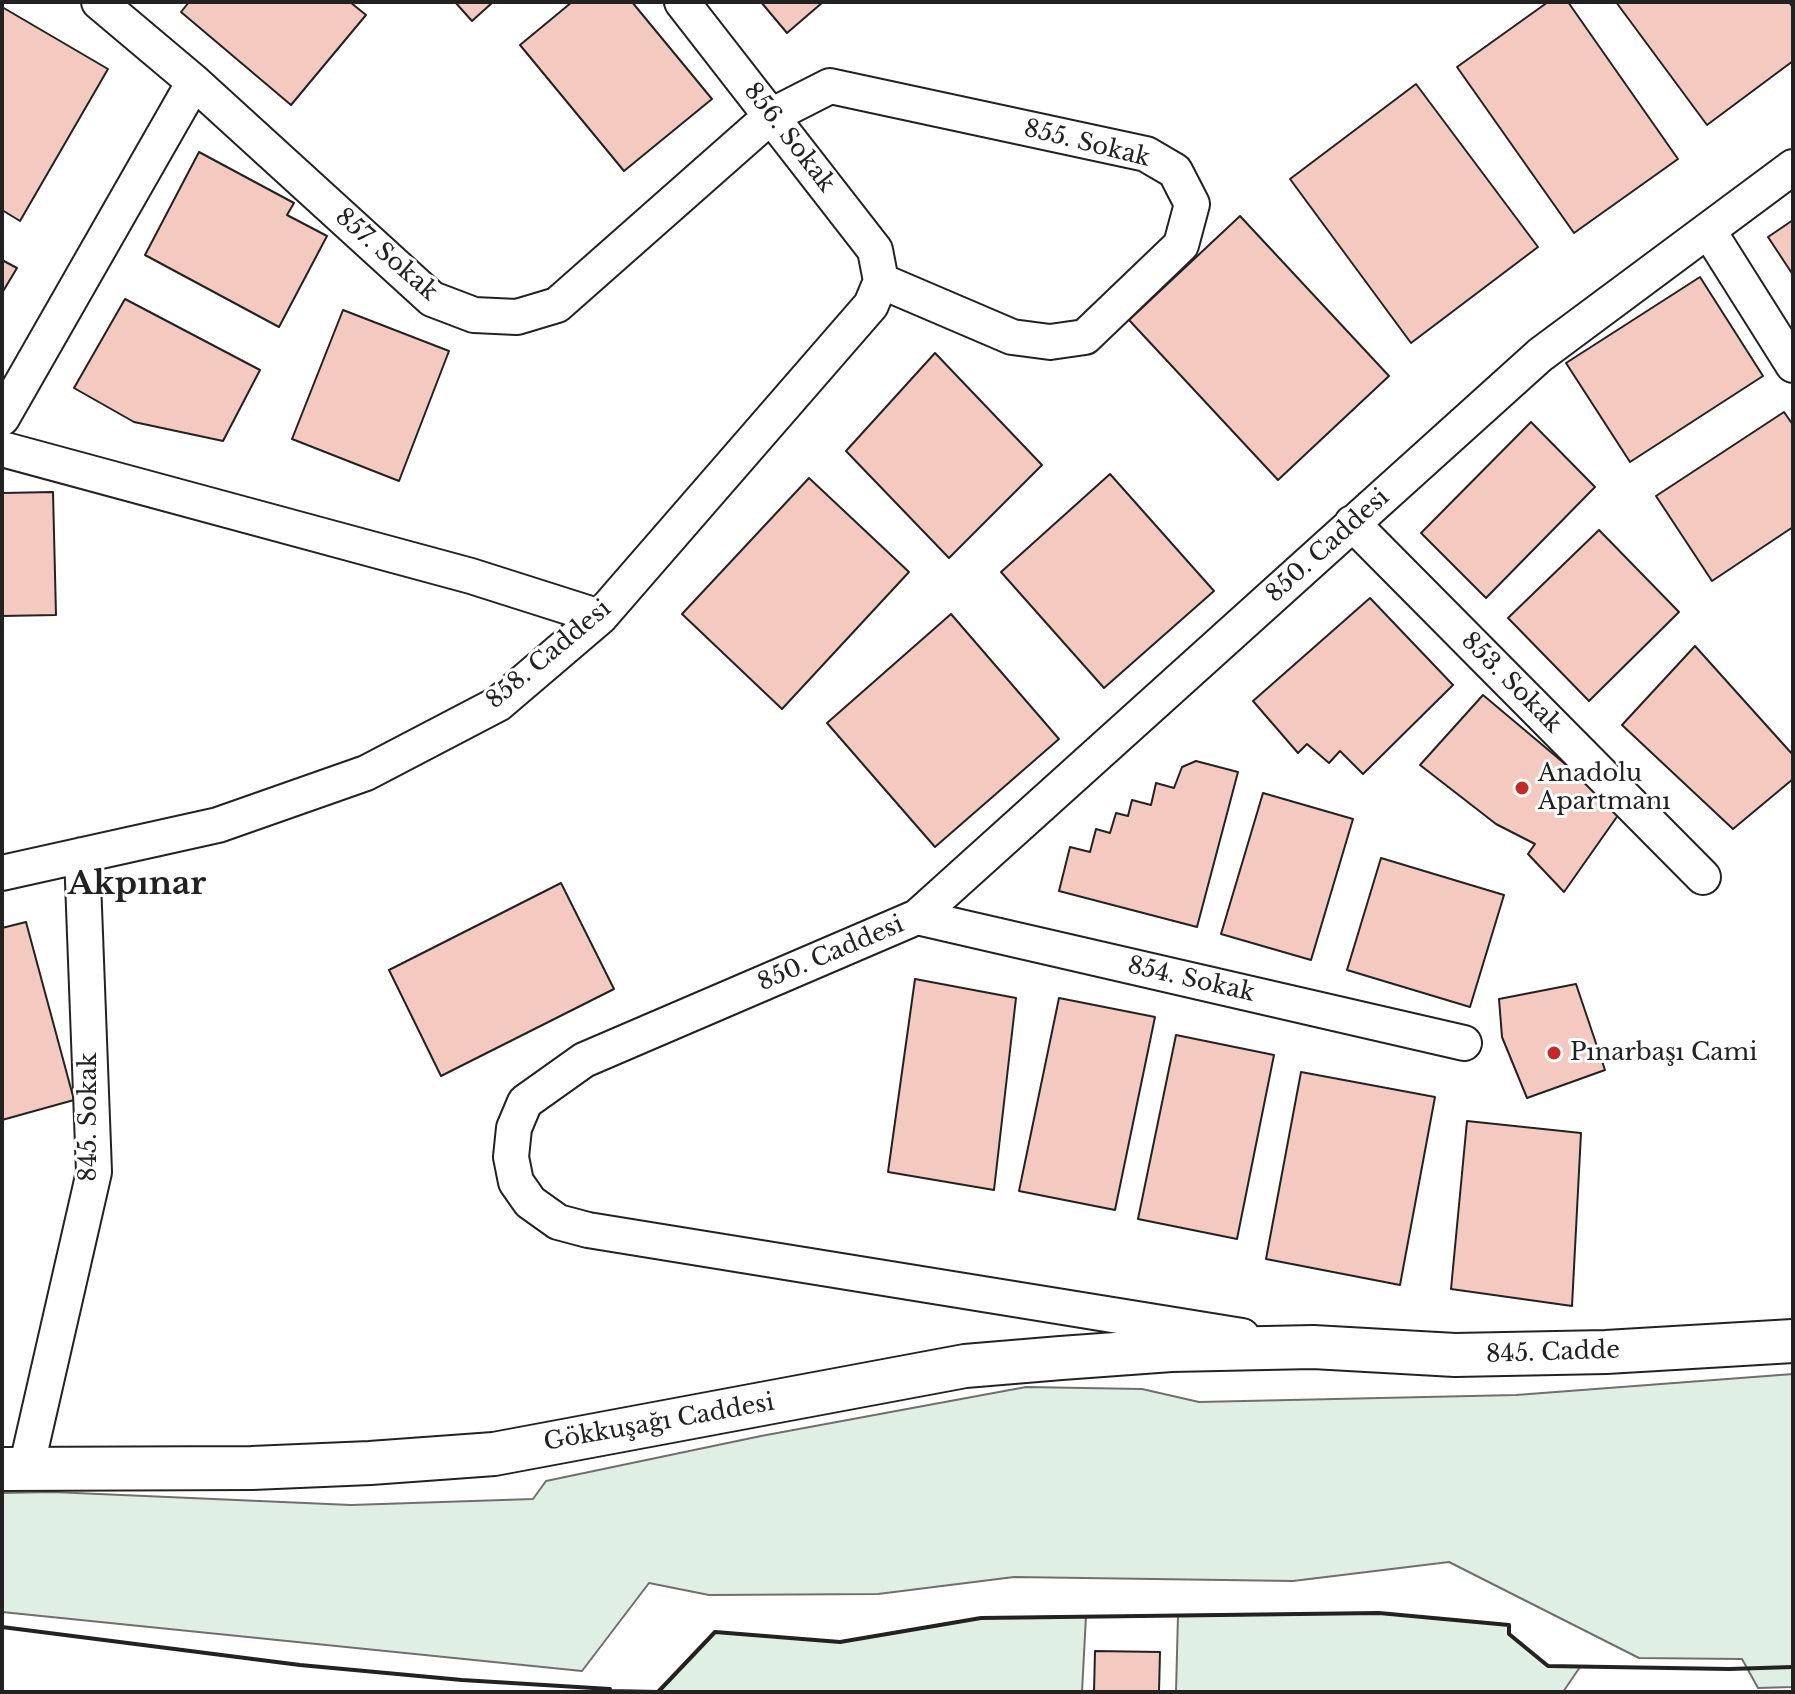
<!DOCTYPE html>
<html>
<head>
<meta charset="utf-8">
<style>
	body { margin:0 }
	#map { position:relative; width:1795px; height:1694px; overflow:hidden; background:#fff; font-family:"Libre Baskerville",serif }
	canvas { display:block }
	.frame { position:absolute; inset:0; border:4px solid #222; pointer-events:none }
</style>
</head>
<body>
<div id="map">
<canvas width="1795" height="1694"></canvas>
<div class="frame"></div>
</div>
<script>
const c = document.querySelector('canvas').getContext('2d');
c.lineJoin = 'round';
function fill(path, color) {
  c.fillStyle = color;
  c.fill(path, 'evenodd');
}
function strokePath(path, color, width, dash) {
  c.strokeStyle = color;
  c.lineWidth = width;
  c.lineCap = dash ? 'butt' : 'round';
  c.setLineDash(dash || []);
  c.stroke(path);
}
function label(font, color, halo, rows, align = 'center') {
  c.font = font + ' "Libre Baskerville",serif';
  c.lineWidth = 6;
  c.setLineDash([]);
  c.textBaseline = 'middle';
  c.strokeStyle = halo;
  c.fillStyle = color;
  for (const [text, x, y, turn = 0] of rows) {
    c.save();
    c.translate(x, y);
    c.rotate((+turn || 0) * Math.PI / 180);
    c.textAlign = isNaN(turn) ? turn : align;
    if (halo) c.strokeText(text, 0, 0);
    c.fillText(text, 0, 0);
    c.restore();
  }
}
const green = new Path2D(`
	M1793 1374V1687L1758 1688 1742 1659 1639 1658 1449 1562 1293 1581 1014 1577 878 1594 709 1595 649 1583 582 1671 2 1612V1493L53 1492 351 1505 533 1499 546 1481 761 1436 1026 1387 1142 1389 1199 1402 1516 1395Z
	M1379 1613 1509 1625V1634L1548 1666 1580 1667 1563 1692H1176L1178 1615Z
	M1086 1616 1082 1692H658L715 1632 840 1642 981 1618Z`);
fill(green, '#e0efe3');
strokePath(green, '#6f6f6f', 2);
const building = new Path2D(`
	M189 2H350L366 15 291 105 181 12Z
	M455 2H493L472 21Z
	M572 2H632L712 99 624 171 520 45Z
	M761 2H823L787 33Z
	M1548 2H1568L1678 159 1574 233 1457 67Z
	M1616 2H1789L1793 8V61L1707 125Z
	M2 7 108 69 20 221 2 210Z
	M1416 84 1538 247 1411 343 1290 179Z
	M199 152 294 203 287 215 327 236 279 327 145 255Z
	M1240 216 1389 376 1278 480 1129 320Z
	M1793 220V275L1768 237Z
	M2 260 17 268 2 293Z
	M1700 277 1763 376 1630 462 1566 363Z
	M125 299 260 370 223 441 134 422 74 388Z
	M343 310 449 351 399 481 292 439Z
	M935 353 1042 465 949 558 846 451Z
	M1784 412 1793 425V527L1712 581 1656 496Z
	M1531 422 1595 487 1486 598 1421 533Z
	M1110 474 1214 591 1104 688 1001 572Z
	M809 478 909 572 782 709 682 614Z
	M53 492 56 615 2 616V493Z
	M1599 530 1679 612 1589 701 1508 618Z
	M1370 598 1453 685 1363 774 1340 751 1329 763 1307 744 1298 753 1253 701Z
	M951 614 1059 739 935 847 827 723Z
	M1695 646 1793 755V779L1733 829 1622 725Z
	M1483 695 1621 811 1564 892 1528 854 1535 844 1496 824 1420 765Z
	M1196 761 1238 772 1197 927 1059 891 1070 847 1090 852 1096 829 1110 833 1116 813 1128 816 1132 800 1151 805 1156 783 1174 788 1182 767Z
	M1263 793 1353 819 1311 960 1221 934Z
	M1381 858 1504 895 1470 1007 1347 970Z
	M561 883 614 989 441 1076 389 970Z
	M26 922 74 1100 2 1120V928Z
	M915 979 1016 998 994 1190 888 1172Z
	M1576 984 1605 1070 1527 1098 1502 1037 1499 999Z
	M1059 998 1155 1017 1115 1210 1019 1191Z
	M1176 1035 1274 1055 1237 1239 1138 1219Z
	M1301 1072 1435 1097 1400 1285 1266 1259Z
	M1467 1121 1581 1133 1572 1306 1451 1289Z
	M1095 1651 1160 1652 1159 1692H1094Z`);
fill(building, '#f3c9c0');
strokePath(building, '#222', 2);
const minor = new Path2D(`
	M99 2 194 82 432 299 474 315 517 317 557 305 771 116 830 86 1146 154 1175 171 1192 204 1181 245 1085 337 1050 342 1012 337 881 281
	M682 2 875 250 881 281
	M1708 230 1793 365
	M2 418 194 82
	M2 449 471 576 600 617
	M1352 523 1703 877
	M2 873 218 825 366 773 498 704 600 617 871 305 881 281
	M917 917 1464 1043
	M1242 1336 588 1230 558 1222 530 1202 516 1182 511 1157 514 1128 525 1102 584 1060 917 917 1540 355 1793 167
	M26 1469 94 1172 82 855`);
const tertiary = new Path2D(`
	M2 1469 252 1468 370 1463 494 1454 965 1366 1061 1358 1171 1350 1313 1347 1455 1355 1606 1352 1793 1341`);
strokePath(minor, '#222', 38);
strokePath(tertiary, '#222', 46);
strokePath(minor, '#fff', 34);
strokePath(tertiary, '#fff', 42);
strokePath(new Path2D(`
	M2 1627 300 1665 462 1680 610 1689V1691L658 1692 715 1632 840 1642 981 1618 1379 1613 1509 1625V1634L1548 1666 1729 1669 1793 1667`), '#222', 4);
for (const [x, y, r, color] of [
	[1522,788,8,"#c62828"],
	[1554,1053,8,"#c62828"]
]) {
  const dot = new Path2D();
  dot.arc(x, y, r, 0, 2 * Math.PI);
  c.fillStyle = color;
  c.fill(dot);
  strokePath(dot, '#fff', 3);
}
label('24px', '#222', '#fff', [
	["856. Sokak",789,138,52],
	["855. Sokak",1087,144,14],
	["857. Sokak",386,255,41],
	["850. Caddesi",1328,546,-42],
	["858. Caddesi",549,655,-40],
	["853. Sokak",1511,683,45],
	["850. Caddesi",831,954,-23],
	["854. Sokak",1191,980,13],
	["845. Sokak",89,1117,-90],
	["845. Cadde",1553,1353,-2],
	["Gökkuşağı Caddesi",659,1423,-10]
]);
label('24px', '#222', '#fff', [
	["Anadolu",1538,774],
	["Apartmanı",1538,802],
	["Pınarbaşı Cami",1570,1053]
], 'left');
label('bold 32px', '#222', '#fff', [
	["Akpınar",137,885]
]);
</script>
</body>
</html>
